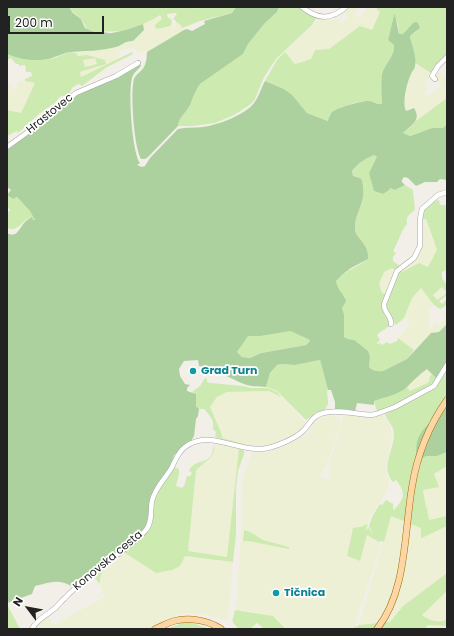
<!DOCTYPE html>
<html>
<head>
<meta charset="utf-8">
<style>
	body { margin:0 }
	#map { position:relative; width:454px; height:636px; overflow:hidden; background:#f2efe9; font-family:Poppins,sans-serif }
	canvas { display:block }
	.frame { position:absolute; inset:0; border:8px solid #222; pointer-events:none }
	.north { position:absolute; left:8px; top:588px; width:40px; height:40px; -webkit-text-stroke:3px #fff; paint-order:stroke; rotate:302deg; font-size:11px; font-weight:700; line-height:16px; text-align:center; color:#222 }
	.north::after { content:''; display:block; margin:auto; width:14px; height:18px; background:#222; clip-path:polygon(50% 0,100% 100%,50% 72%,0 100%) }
	.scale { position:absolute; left:8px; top:16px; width:96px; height:18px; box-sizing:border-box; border:2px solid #222; border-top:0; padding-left:5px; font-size:12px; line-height:14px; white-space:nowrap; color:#222; -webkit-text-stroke:3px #fff; paint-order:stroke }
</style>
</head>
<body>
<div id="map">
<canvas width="454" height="636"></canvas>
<div class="frame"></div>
<div class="north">N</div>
<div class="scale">200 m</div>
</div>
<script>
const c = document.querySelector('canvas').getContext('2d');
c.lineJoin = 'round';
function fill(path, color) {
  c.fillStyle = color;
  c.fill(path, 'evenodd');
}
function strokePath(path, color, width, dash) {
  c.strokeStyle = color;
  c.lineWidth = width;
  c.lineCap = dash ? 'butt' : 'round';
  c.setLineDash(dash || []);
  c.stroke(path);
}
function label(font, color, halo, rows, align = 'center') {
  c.font = font + ' Poppins,sans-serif';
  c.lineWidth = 3.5;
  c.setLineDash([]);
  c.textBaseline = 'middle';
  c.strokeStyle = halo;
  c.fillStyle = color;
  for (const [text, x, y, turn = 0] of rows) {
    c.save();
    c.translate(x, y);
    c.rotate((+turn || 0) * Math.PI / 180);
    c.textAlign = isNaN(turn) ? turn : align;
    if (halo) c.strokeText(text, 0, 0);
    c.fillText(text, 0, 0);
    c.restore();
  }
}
fill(new Path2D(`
	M347 7H361L355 14 360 18 367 9 366 7H375L381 12 372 30 360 26 329 49 316 50 311 59 295 64 285 52 313 25 319 18 334 20 337 19 342 23 348 19 344 13 342 15 340 13Z
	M161 15 162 19 155 25 156 29 174 26 179 23 184 30 149 51 137 52 135 49 127 48 119 52V55L116 56 117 60 81 77 80 72 105 64V60L87 55 78 56 76 53 117 47 127 41H133L144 30 143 24Z
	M95 58 97 64 85 67 83 60Z
	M415 63 431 74 430 77 424 83 429 88 424 92 427 96 442 85 433 76 436 70 444 76 447 73V98L416 121V110L411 108 405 111 404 109 406 95 405 92Z
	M18 81 35 83 21 113 7 110V84L13 88 16 89Z
	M426 219 437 250 428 268 419 263 402 272 400 269 418 254 421 220Z
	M392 268 396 270 388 295 382 293 379 284 384 272Z
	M443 287 447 293 437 300 432 295Z
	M421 288 434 305 430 308 428 312 430 319 428 326 432 327 434 322 441 324 444 315 447 309V324L439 332 431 333 414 350 398 338 410 324 404 318 412 298Z
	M427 369 432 374 430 376 429 382 410 391 407 387 410 383Z
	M269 391 281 397 298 414 304 421 305 424 304 428 295 435 268 446 247 447 222 438 221 432 210 407 217 397 227 392Z
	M343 414 373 416 382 414 390 426 392 434 386 467 389 485 385 495 371 515 368 524 352 531 350 545 347 556 360 561 367 535 381 544 354 629H286L276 618 254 612 236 610 241 530 242 484 247 466 251 456V453L268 452 290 444 304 436 308 433 315 421 320 418 329 415 338 417 340 418 339 429 326 466 320 476 328 480 330 479 329 464 340 430ZM257 536 262 540 289 547 245 540Z
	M216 442 239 448 227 557 188 551 196 471 199 466 212 457Z
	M447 466V516L429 520 427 508H426L423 490 434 474Z
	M391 516 421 528V537L422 538 447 526V573L403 606 390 622 361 626 359 625 368 593Z
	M125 553 156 573 185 556 233 562 228 619 227 620 205 615 187 613 178 615 151 629H34L37 624 48 616 53 625 105 597 99 583 102 572Z
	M447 591V620L440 622 431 621 421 615Z
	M427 625 447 626V629H426Z`), '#eef0d5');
fill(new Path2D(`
	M69 7H192L195 9 196 7H236L232 13 200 21 182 28 179 23 178 24 175 20 173 19 176 15H177L176 13 167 14 168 18H170L172 21 171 26 156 29 155 25 162 19 160 15C145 25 121 34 103 31 100 31 97 34 94 33 86 30 86 26 82 20 78 15 73 13 69 7Z
	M279 7H300L318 16 312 25 276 59 264 77 255 99 251 104 234 115 215 123 192 126H178C179 117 186 113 190 105 193 98 195 91 200 84L243 54 248 44 265 23 277 12Z
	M375 7H447V56L431 73 415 63 413 47 410 37 411 35 417 31 413 23 403 34H399L398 25 394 15 388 40 394 45C395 55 386 63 383 71 380 78 382 96 383 104 376 105 374 101 367 101 358 101 335 108 329 115V121L307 113 284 89 265 81 277 60 285 52 295 64 311 59 315 50 329 49 360 26 372 30 380 12Z
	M71 52 76 53 78 56 87 55 105 60 106 64 80 72 81 77 132 52 133 54 107 67 82 86 79 84C74 86 71 88 70 93L65 96H61L58 99 56 102 39 114 18 133 17 131 7 136V110L21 113 35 83 25 81V79L32 76 31 72H26L25 65 19 66V64H16L11 58 7 60V54C20 60 36 61 50 59 57 58 64 53 71 52ZM95 58 97 64 85 67 83 60Z
	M447 98V124L443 128H432L409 136 403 133C408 128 413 126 416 121Z
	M374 155 377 157 374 191 383 194 390 188 395 190 405 185 413 190 415 210C409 215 406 216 407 224 400 232 399 242 393 251L396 253 393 257V261L400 266 396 270 392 268 384 272 379 284 382 293 388 295 383 304 391 323C388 329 382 330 377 335L380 340 377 343 378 344 380 343 382 345 387 342 390 344 397 341 398 338 414 350 407 359 383 371C377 372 373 371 369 367L370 357 354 340 348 339 344 337V314L342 308 345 297 336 287V281C345 271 357 267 368 259 370 244 355 238 355 229 354 218 361 208 363 199 364 196 363 183 362 180L360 178 353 176 352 171C358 163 365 159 374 155Z
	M7 195 13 199 17 197C23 204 34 212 35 221L32 220 31 217C22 220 18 233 7 228V213L10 210 7 206Z
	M439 200 440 205H447V270L442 272V278L447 285V293L442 287 433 295 437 300 447 293V297L446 296 439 301 442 304 447 299V305L440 309 434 305 421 288 412 298 404 318 396 325 390 316 385 304 400 269 402 272 419 263 428 267 437 250 426 219 421 220C423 208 427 202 439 200Z
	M290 331 310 340 309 342 306 345 261 353 250 358 242 357 237 352 248 335Z
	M320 360 328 390 327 391 328 401V404L324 411 318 412 306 420 277 391 266 387 270 373 277 365 281 364 295 365Z
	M447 370V407L445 408 421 459 426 456H437L447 452V466L434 474 439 487 423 490 426 507 427 508 429 520 447 516V526L422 538H421V528L391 516 384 542 382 541 379 542 367 535 360 561 347 556 353 528 360 527 368 524 366 529 367 530 368 527 373 534 369 526 373 515 380 504 382 505 386 500 393 504V509L394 510C405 498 406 493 396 480L393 482C380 467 394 450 394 434 394 426 387 421 385 414L434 389Z
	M432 374 437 379 434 388 377 412 374 401 398 392 407 387 410 391 429 382 430 376Z
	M205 378 207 379V382L211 383 243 386 251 388H267L277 392 281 397 269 391 227 392 217 397 210 407 221 432 222 438 247 445V447L215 437 216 432 213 429C215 420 209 415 204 409H199L196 406V395L192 392 200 386Z
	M214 444C216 460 204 460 196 471L188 551 227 557 239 448 244 450V454L238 471 236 488V534L233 562 185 556 180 566 172 570 156 573 125 553C115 560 99 568 100 583H99L94 577 99 571 138 540 157 491 174 467 179 469V474L176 486 182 488 184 486 187 476H190L192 473 189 471C194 460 203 464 210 457 213 454 213 448 214 444Z
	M244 530 250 532 263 540 289 547V549L248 541H243Z
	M447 573V591L422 615C430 621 437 623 447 620V626L427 625 426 629H354L355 626 357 627 359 625 390 622 403 606Z
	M7 606H8L20 629H7Z
	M235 610 273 616 286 629H264L257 623 250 629H239C229 619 233 622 235 610Z
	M189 622 210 629H167L182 623Z`), '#cdebb0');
fill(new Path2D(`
	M7 7H69L73 13 81 19 85 28 96 33C104 30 105 34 112 33 123 31 133 28 143 24L144 30 133 41C124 41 123 45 116 47 102 51 85 51 70 52 64 53 58 56 52 58 40 62 19 60 7 54Z
	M236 7H279L277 12 265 23 248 44 243 54 200 84C195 91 193 98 190 105 186 113 179 117 178 126L148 157 145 159H141C134 147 130 93 134 79 136 74 141 72 144 67 146 63 147 57 147 52L184 30 187 29 192 31 205 24 204 21 232 13Z
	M394 15H395L399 34H403L413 23 416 22 418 23 420 28 411 35 410 37C412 44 417 59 415 66 415 69 412 71 411 74 407 82 402 103 406 111L414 108C422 121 411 125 403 133L410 136 432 128H443L447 124V180L440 179 437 182H425L416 186 408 178 404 177 402 180V182L405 185 395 190 390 188 389 190 383 194 374 191 369 173 377 157 374 155C365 159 358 163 352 171L353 176 360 178 362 180C363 183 364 196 363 198 361 208 354 218 355 229 355 238 370 244 368 259L351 268 342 275 336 281C337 290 344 293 346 301L342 308 344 314V337L348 339 354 340 368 351 370 357 369 367C373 371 377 372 383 371L407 359 431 333 439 332 447 324V362L437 379 427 369C419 375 414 380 407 387 400 394 385 397 374 401V405L357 403 355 412 335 411V402L331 390H328L320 360 295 365 281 364 277 365 270 373 266 387C258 386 251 387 244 384 229 378 216 369 199 366L198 360 184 361 179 369 180 376 185 384 190 385 187 388V391L196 394V406L199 409 198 416 196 419 194 436 191 441 174 455 170 469 157 486 151 515 147 526 139 535 76 585 71 586C59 578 47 583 35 586L32 594 7 603V233C18 239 19 227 26 221 28 219 30 218 32 217L33 220H35L30 211 17 197 13 199 7 195 11 190 7 187V149L52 116 71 98 119 76 140 64 141 66C138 70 133 73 132 78 128 90 132 154 140 163L137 165 142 167 145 166 150 158 178 129C186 127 195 128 203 127 218 125 245 115 254 103 259 97 261 88 265 81L284 89 292 95 307 113 328 121C329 118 329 115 332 112 337 108 360 101 368 101 374 101 376 105 382 104 382 96 380 78 383 71 386 63 395 55 394 45L388 40ZM290 331 310 340 309 342 306 345 261 353 250 358 242 357 237 352 248 336H260Z
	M447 407V452L437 456H426L421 459 417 457C414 438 422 430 435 418 439 414 442 410 447 407Z`), '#add19e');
const minor = new Path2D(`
	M302 7C318 20 331 20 346 7
	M435 79 432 76 438 66 447 57
	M7 147 39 124 76 93 116 76 138 63
	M391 324C392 316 383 312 384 304L397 271 414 258 420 246V219L422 209 438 195 447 192
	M32 629C37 619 46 616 54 609 58 606 61 601 65 598 75 587 87 578 99 568 115 556 132 545 146 530 153 521 150 510 152 501 155 487 166 478 172 467 176 459 178 452 185 447 210 429 235 451 262 449 273 448 295 439 303 431 310 424 312 416 323 413 338 409 356 414 371 415L376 414 395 407 434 386 447 365`);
const major = new Path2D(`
	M155 629C161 627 167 623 174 621 188 617 208 620 221 629
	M377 629C407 591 404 533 412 487 417 455 428 427 447 400`);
strokePath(minor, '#a9a9a9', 5.5);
strokePath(major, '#a06b00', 7);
strokePath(minor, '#fff', 4.5);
strokePath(major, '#fcd6a4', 6);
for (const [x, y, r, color] of [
	[193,371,4,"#0f9aa8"],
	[276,593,4,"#0f9aa8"]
]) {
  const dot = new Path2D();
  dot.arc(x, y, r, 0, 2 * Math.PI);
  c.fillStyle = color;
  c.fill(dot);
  strokePath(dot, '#fff', 1.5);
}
label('11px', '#222', '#fff', [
	["Hrastovec",50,114,-39],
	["Konovska cesta",108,561,-40]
]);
label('bold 11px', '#0d838f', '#fff', [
	["Grad Turn",201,371],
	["Tičnica",284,593]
], 'left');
</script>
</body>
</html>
